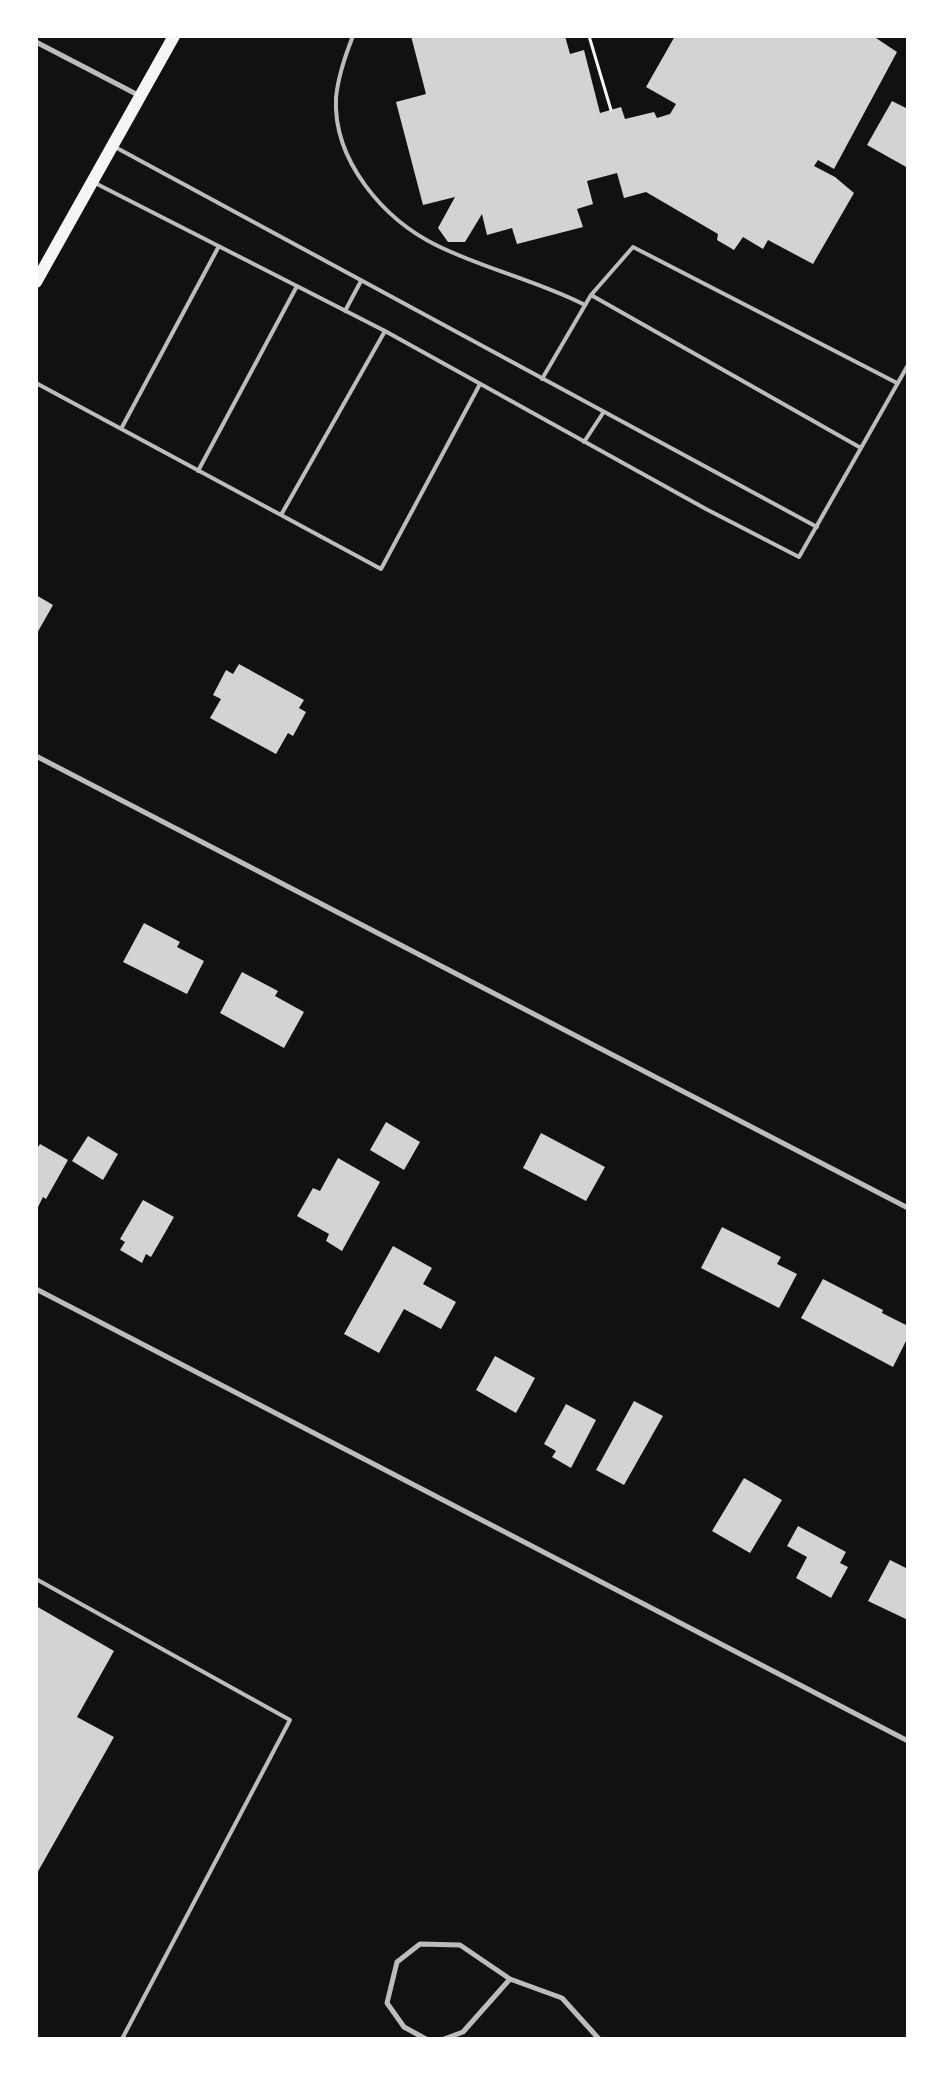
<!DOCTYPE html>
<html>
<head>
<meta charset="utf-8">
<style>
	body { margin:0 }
	#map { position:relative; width:944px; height:2075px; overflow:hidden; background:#111; font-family:Rubik,sans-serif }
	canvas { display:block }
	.frame { position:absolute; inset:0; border:38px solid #fff; pointer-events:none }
</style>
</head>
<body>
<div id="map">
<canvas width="944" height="2075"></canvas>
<div class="frame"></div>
</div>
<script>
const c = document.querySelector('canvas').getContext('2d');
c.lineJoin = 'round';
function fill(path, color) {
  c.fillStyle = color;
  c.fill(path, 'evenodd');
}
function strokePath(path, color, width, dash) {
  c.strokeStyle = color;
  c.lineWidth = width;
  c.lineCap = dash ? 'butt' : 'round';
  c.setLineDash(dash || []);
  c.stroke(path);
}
fill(new Path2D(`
	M411 36H565L570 54 584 50 600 113 621 107 625 119 654 112 657 118 670 114 676 104 646 87 675 36H873L897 52 834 169 818 160 814 166 835 177 854 193 813 264 768 240 763 249 743 237 734 250 717 240 718 234 646 192 624 198 617 173 587 181 593 204 577 209 583 227 517 244 512 228 487 235 482 214 465 242H448L438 228 455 197 423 205 396 102 426 94Z
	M892 101 908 109V168L867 145Z
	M36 595 53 605 36 635Z
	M239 664 304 700 299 708 306 712 293 736 288 733 276 754 210 718 221 699 213 695 226 670 233 674Z
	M144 923 180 942 177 947 204 961 187 994 123 962Z
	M242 972 278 991 275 996 304 1012 284 1048 220 1013Z
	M386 1122 420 1142 404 1170 370 1150Z
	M541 1133 605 1167 586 1201 523 1168Z
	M88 1136 118 1154 103 1180 72 1161Z
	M40 1144 68 1160 46 1199 43 1197 38 1207 36 1206V1150Z
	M338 1158 380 1182 342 1251 326 1241 329 1234 297 1216 313 1188 320 1191Z
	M143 1200 174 1217 151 1257 146 1254 142 1263 120 1250 125 1242 120 1239Z
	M722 1227 781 1257 777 1264 797 1274 779 1308 701 1268Z
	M393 1246 432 1268 423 1284 456 1302 441 1329 404 1309 379 1353 344 1334Z
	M823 1279 883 1310 882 1313 908 1326V1337L893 1367 801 1318Z
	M495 1356 535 1378 516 1413 476 1390Z
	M634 1401 663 1416 624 1485 596 1470Z
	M566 1404 596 1420 571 1468 552 1457 556 1451 544 1444Z
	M744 1478 782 1500 750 1553 712 1531Z
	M798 1526 846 1552 840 1563 848 1567 831 1598 796 1578 807 1557 787 1546Z
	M890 1560 908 1569V1620L868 1601Z
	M36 1606 114 1651 77 1717 114 1737 36 1875Z`), '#d3d3d3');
strokePath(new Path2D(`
	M589 36 611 110`), '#f5f5f5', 3);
strokePath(new Path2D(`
	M353 36C345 56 338 76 336 98 333 161 384 220 438 246 485 269 538 281 585 305
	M115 147 817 527
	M95 183 385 331 706 509 799 557 861 448 591 295 542 379
	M591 295 633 247 897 383
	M345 311 361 281
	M36 383 281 515 385 331
	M121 429 219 246
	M584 442 603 413
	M861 448 908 365
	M198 471 297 286
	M281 515 381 569 480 384
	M36 1579 290 1720 122 2039`), '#bcbcbc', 4);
strokePath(new Path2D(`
	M36 42 140 96
	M36 756 908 1208
	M36 1289 908 1741
	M426 2039 404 2027 387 2003 397 1962 420 1944 460 1945 510 1979 562 1998 599 2039
	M444 2039 463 2032 510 1979`), '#bcbcbc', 5);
strokePath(new Path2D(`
	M36 282 174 36`), '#f5f5f5', 12);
</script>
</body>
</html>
